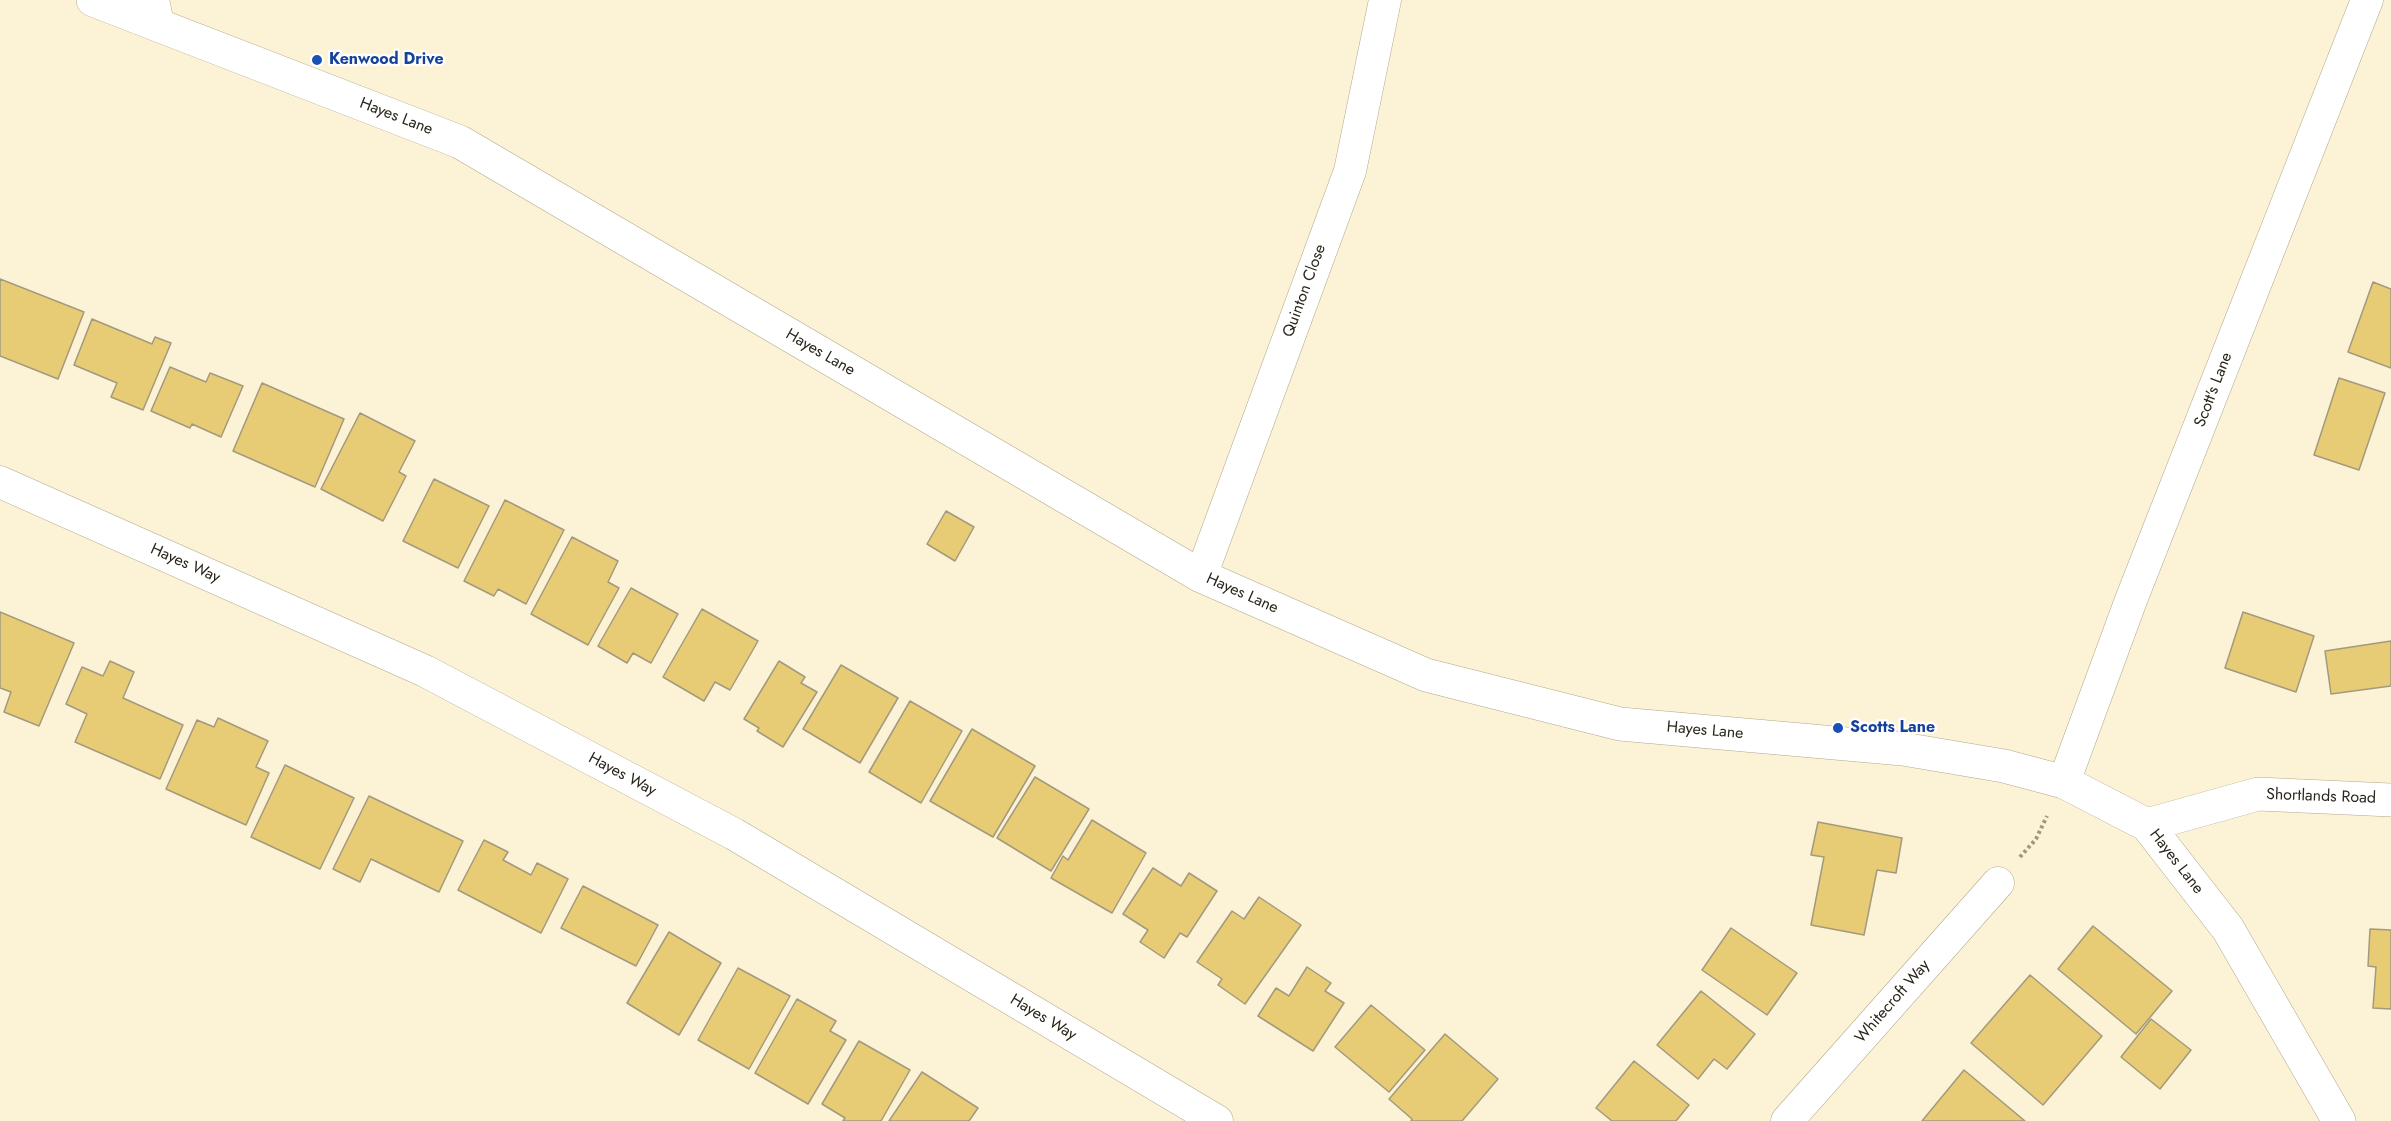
<!DOCTYPE html>
<html>
<head>
<meta charset="utf-8">
<style>
	body { margin:0 }
	canvas { display:block; background:#fcf2d5 }
</style>
</head>
<body>
<canvas width="2391" height="1121"></canvas>
<script>
const c = document.querySelector('canvas').getContext('2d');
c.lineJoin = 'round';
function fill(path, color) {
  c.fillStyle = color;
  c.fill(path, 'evenodd');
}
function strokePath(path, color, width, dash) {
  c.strokeStyle = color;
  c.lineWidth = width;
  c.lineCap = dash ? 'butt' : 'round';
  c.setLineDash(dash || []);
  c.stroke(path);
}
function label(font, color, halo, rows, align = 'center') {
  c.font = font + ' Jost,sans-serif';
  c.lineWidth = 4.5;
  c.setLineDash([]);
  c.textBaseline = 'middle';
  c.strokeStyle = halo;
  c.fillStyle = color;
  for (const [text, x, y, turn = 0] of rows) {
    c.save();
    c.translate(x, y);
    c.rotate((+turn || 0) * Math.PI / 180);
    c.textAlign = isNaN(turn) ? turn : align;
    if (halo) c.strokeText(text, 0, 0);
    c.fillText(text, 0, 0);
    c.restore();
  }
}
const building = new Path2D(`
	M0 279 84 312 58 379 0 356Z
	M2373 282 2391 289V368L2348 352Z
	M92 319 152 344 155 337 171 343 143 410 111 397 117 383 74 365Z
	M170 367 206 382 210 373 243 386 221 437 192 424 190 428 151 411Z
	M2339 378 2385 393 2359 470 2314 455Z
	M262 383 344 419 315 487 233 451Z
	M360 413 415 441 399 472 406 476 383 521 321 489Z
	M434 479 489 506 458 568 403 541Z
	M505 500 564 530 526 604 498 589 494 596 464 581Z
	M946 511 974 527 955 561 927 544Z
	M572 537 618 561 608 582 619 588 588 645 531 614Z
	M631 588 678 614 651 663 633 653 627 663 598 646Z
	M702 609 758 641 730 690 715 682 704 701 663 677Z
	M0 612 74 643 39 726 4 712 11 692 0 688Z
	M2243 612 2314 636 2296 692 2225 668Z
	M2391 641V686L2331 694 2325 651Z
	M110 661 134 672 123 698 183 725 160 779 75 742 87 714 66 704 82 667 103 676Z
	M779 661 805 677 801 683 817 692 783 747 757 731 759 728 744 719Z
	M841 665 898 698 860 763 803 729Z
	M910 701 962 731 921 803 869 772Z
	M218 718 268 741 256 767 269 773 246 825 166 789 197 720 214 727Z
	M972 729 1035 766 993 837 930 801Z
	M285 765 354 798 320 869 251 837Z
	M1035 777 1089 809 1051 871 997 838Z
	M369 796 463 841 439 892 371 859 360 882 333 869Z
	M1092 820 1146 853 1112 913 1051 878 1063 856 1068 860Z
	M1818 822 1902 838 1896 873 1877 870 1864 935 1811 925 1824 857 1811 855Z
	M484 840 508 852 503 860 531 875 537 863 568 879 541 933 458 890Z
	M1153 868 1181 886 1189 873 1217 891 1187 937 1180 933 1164 958 1140 942 1148 930 1123 914Z
	M583 886 658 925 636 966 561 928Z
	M1259 897 1301 925 1245 1004 1218 985 1222 979 1197 962 1232 911 1244 919Z
	M2093 926 2172 991 2136 1034 2058 969Z
	M1731 928 1797 973 1767 1015 1702 970Z
	M2370 929 2391 930V1009L2373 1008 2376 967 2368 966Z
	M669 932 721 963 679 1035 627 1003Z
	M1307 967 1331 983 1325 991 1344 1003 1313 1051 1258 1016 1276 988 1289 996Z
	M738 968 790 996 749 1069 698 1040Z
	M2030 975 2102 1036 2043 1105 1971 1043Z
	M1701 991 1755 1034 1727 1069 1714 1059 1698 1079 1657 1045Z
	M797 999 836 1021 830 1031 846 1040 808 1104 755 1073Z
	M1371 1005 1425 1050 1389 1092 1335 1047Z
	M2151 1019 2191 1050 2160 1089 2121 1057Z
	M1445 1034 1498 1079 1462 1121H1411L1412 1119 1389 1099Z
	M859 1041 910 1070 881 1121H843L845 1118 822 1104Z
	M1634 1061 1689 1105 1676 1121H1612L1596 1108Z
	M1964 1070 2025 1121H1922Z
	M922 1072 978 1108 969 1121H889Z`);
fill(building, '#e8cc75');
strokePath(building, '#a39a7e', 1.5);
const minor = new Path2D(`
	M153 0 158 24
	M0 482 425 671 734 834 1217 1121
	M1201 576 1350 171 1385 0
	M2064 782 2131 600 2367 0
	M1787 1121 1998 883`);
const tertiary = new Path2D(`
	M2147 825 2258 794 2391 800`);
const secondary = new Path2D(`
	M93 0 460 142 1201 576 1426 675 1620 724 1903 749 2004 766 2064 782 2147 825 2228 929 2339 1121`);
strokePath(minor, '#b1a88c', 33);
strokePath(tertiary, '#b1a88c', 34);
strokePath(secondary, '#b1a88c', 34);
strokePath(new Path2D(`
	M2020 857 2036 839 2047 816`), '#9e9782', 4, [3, 3]);
strokePath(minor, '#fff', 32);
strokePath(tertiary, '#fff', 33);
strokePath(secondary, '#fff', 33);
for (const [x, y, r, color] of [
	[317,60,6,"#1a4fb4"],
	[1838,728,6,"#1a4fb4"]
]) {
  const dot = new Path2D();
  dot.arc(x, y, r, 0, 2 * Math.PI);
  c.fillStyle = color;
  c.fill(dot);
  strokePath(dot, '#fff', 2);
}
label('bold 16px', '#164399', '#fff', [
	["Kenwood Drive",329,60],
	["Scotts Lane",1850,728]
], 'left');
label('16px', '#2a261b', '#fff', [
	["Hayes Lane",396,117,21],
	["Quinton Close",1305,291,-70],
	["Hayes Lane",820,353,30],
	["Scott's Lane",2214,390,-69],
	["Hayes Way",185,564,24],
	["Hayes Lane",1242,594,24],
	["Hayes Lane",1705,731,5],
	["Hayes Way",622,775,28],
	["Shortlands Road",2321,797,2],
	["Hayes Lane",2176,862,52],
	["Whitecroft Way",1893,1002,-49],
	["Hayes Way",1043,1018,31]
]);
</script>
</body>
</html>
